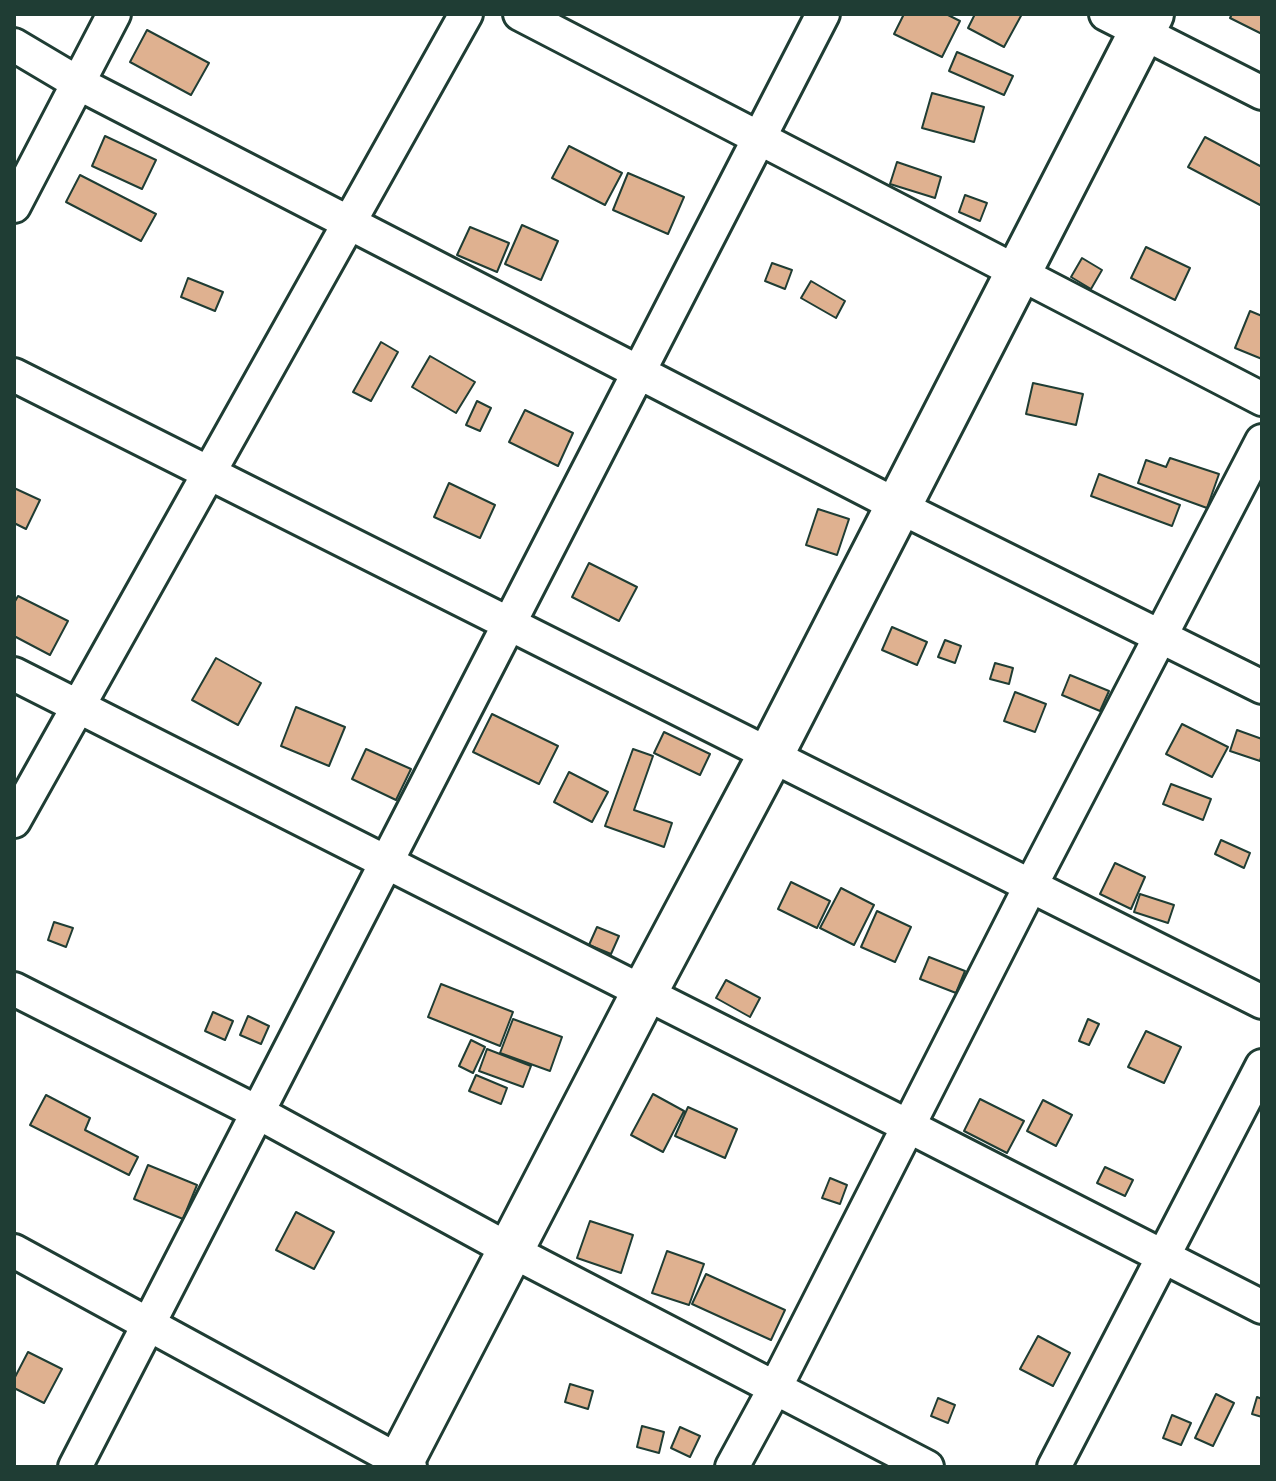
<!DOCTYPE html>
<html>
<head>
<meta charset="utf-8">
<style>
	body { margin:0 }
	#map { position:relative; width:1276px; height:1481px; overflow:hidden; background:#fff; font-family:"Balsamiq Sans",sans-serif }
	canvas { display:block }
	.frame { position:absolute; inset:0; border:16px solid #1f3d34; pointer-events:none }
</style>
</head>
<body>
<div id="map">
<canvas width="1276" height="1481"></canvas>
<div class="frame"></div>
</div>
<script>
const c = document.querySelector('canvas').getContext('2d');
c.lineJoin = 'round';
function fill(path, color) {
  c.fillStyle = color;
  c.fill(path, 'evenodd');
}
function strokePath(path, color, width, dash) {
  c.strokeStyle = color;
  c.lineWidth = width;
  c.lineCap = dash ? 'butt' : 'round';
  c.setLineDash(dash || []);
  c.stroke(path);
}
const building = new Path2D(`
	M904 14H946L960 21 942 57 894 34Z
	M975 14H1022L1004 47 968 28Z
	M1232 14H1262V34L1230 18Z
	M147 30 209 63 191 95 130 62Z
	M957 52 1013 76 1004 95 949 71Z
	M932 93 984 107 974 142 922 128Z
	M105 136 156 160 142 189 92 166Z
	M1205 137 1262 167V206L1188 167Z
	M569 146 622 173 605 205 552 178Z
	M897 162 941 177 935 198 890 184Z
	M628 173 684 197 668 234 613 210Z
	M80 175 156 214 141 241 66 202Z
	M965 195 987 203 980 221 959 212Z
	M522 225 558 241 541 280 505 264Z
	M470 227 509 243 497 272 457 255Z
	M1146 247 1190 268 1175 300 1131 278Z
	M1082 258 1102 270 1091 289 1071 277Z
	M772 263 792 270 785 289 765 281Z
	M188 278 223 292 215 311 181 297Z
	M811 281 845 301 836 318 801 298Z
	M1250 311 1262 316V359L1235 348Z
	M381 342 398 352 371 401 353 392Z
	M430 356 475 382 456 413 412 387Z
	M1033 383 1083 394 1076 425 1026 414Z
	M477 401 491 408 480 431 466 425Z
	M525 410 573 433 558 466 509 442Z
	M1170 458 1219 474 1207 508 1138 483 1146 460 1166 467Z
	M1099 474 1180 505 1172 526 1091 496Z
	M449 483 495 505 480 538 434 517Z
	M14 488 40 500 26 529 14 523Z
	M818 509 849 519 837 555 806 545Z
	M589 563 637 587 619 621 572 597Z
	M18 596 68 621 50 655 14 636V603Z
	M892 627 927 642 917 665 882 650Z
	M945 640 961 646 955 663 938 657Z
	M216 658 261 683 238 725 192 700Z
	M995 663 1013 668 1009 684 990 679Z
	M1070 675 1109 691 1100 711 1062 695Z
	M1015 692 1046 704 1035 732 1004 721Z
	M296 707 345 727 329 766 281 746Z
	M492 714 558 746 539 784 473 752Z
	M1182 724 1228 747 1212 777 1166 754Z
	M1237 730 1262 739V753L1260 761 1230 751Z
	M664 732 710 754 700 775 654 753Z
	M366 749 411 769 396 800 352 779Z
	M633 749 653 756 634 810 672 823 664 847 605 826Z
	M569 772 608 792 592 822 554 802Z
	M1171 784 1211 799 1203 820 1163 804Z
	M1221 840 1250 853 1244 868 1215 854Z
	M1115 863 1145 877 1131 909 1100 894Z
	M791 882 830 901 817 928 778 909Z
	M841 888 874 905 854 945 820 928Z
	M1140 894 1174 905 1168 923 1134 912Z
	M877 911 911 927 895 962 861 947Z
	M54 922 73 928 66 947 48 940Z
	M597 927 619 936 611 954 589 945Z
	M929 957 965 971 956 993 920 979Z
	M726 980 760 998 750 1017 716 998Z
	M441 984 513 1012 500 1046 428 1017Z
	M213 1012 233 1021 225 1040 205 1031Z
	M248 1016 269 1026 261 1044 240 1035Z
	M513 1019 562 1037 550 1071 500 1053Z
	M1088 1019 1099 1024 1089 1045 1079 1041Z
	M1146 1031 1181 1047 1164 1083 1128 1067Z
	M471 1040 485 1047 473 1073 459 1066Z
	M487 1049 531 1066 523 1087 479 1071Z
	M476 1075 507 1088 501 1104 469 1091Z
	M653 1094 684 1111 663 1152 631 1135Z
	M46 1095 90 1118 85 1130 138 1157 129 1175 30 1125Z
	M980 1099 1024 1121 1007 1153 964 1131Z
	M1043 1100 1072 1115 1056 1146 1027 1131Z
	M688 1107 737 1129 725 1158 675 1136Z
	M148 1165 197 1185 183 1219 134 1199Z
	M1105 1167 1133 1180 1125 1196 1097 1183Z
	M830 1178 847 1185 840 1204 822 1198Z
	M296 1212 334 1232 314 1269 276 1250Z
	M590 1221 633 1235 621 1273 577 1258Z
	M667 1251 704 1264 689 1305 652 1293Z
	M706 1274 785 1310 771 1340 692 1304Z
	M1038 1336 1070 1353 1053 1386 1020 1369Z
	M28 1352 62 1369 44 1403 14 1388V1379Z
	M570 1384 593 1391 588 1409 565 1402Z
	M1216 1394 1234 1403 1213 1446 1195 1438Z
	M1257 1397 1262 1399V1417L1252 1414Z
	M938 1398 955 1405 948 1423 931 1416Z
	M1172 1415 1191 1423 1181 1445 1163 1438Z
	M642 1426 664 1432 659 1453 637 1447Z
	M680 1427 700 1436 690 1457 671 1448Z`);
fill(building, '#dfb190');
strokePath(building, '#1f3d34', 2);
const street = new Path2D(`
	M520 14 1262 399
	M1106 14 1262 93
	M14 45 78 83 898 506 1262 687
	M14 206 114 14
	M14 375 1262 1002
	M14 674 908 1126 1262 1307
	M14 821 466 14
	M14 989 257 1112 510 1250 927 1467
	M14 1251 410 1467
	M75 1467 823 14
	M732 1467 775 1388 1031 885 1262 441
	M1054 1467 1262 1066`);
const secondary = new Path2D(`
	M398 1467 644 993 770 756 1151 14`);
strokePath(street, '#1f3d34', 38);
strokePath(secondary, '#1f3d34', 50);
strokePath(street, '#fff', 32);
strokePath(secondary, '#fff', 44);
</script>
</body>
</html>
